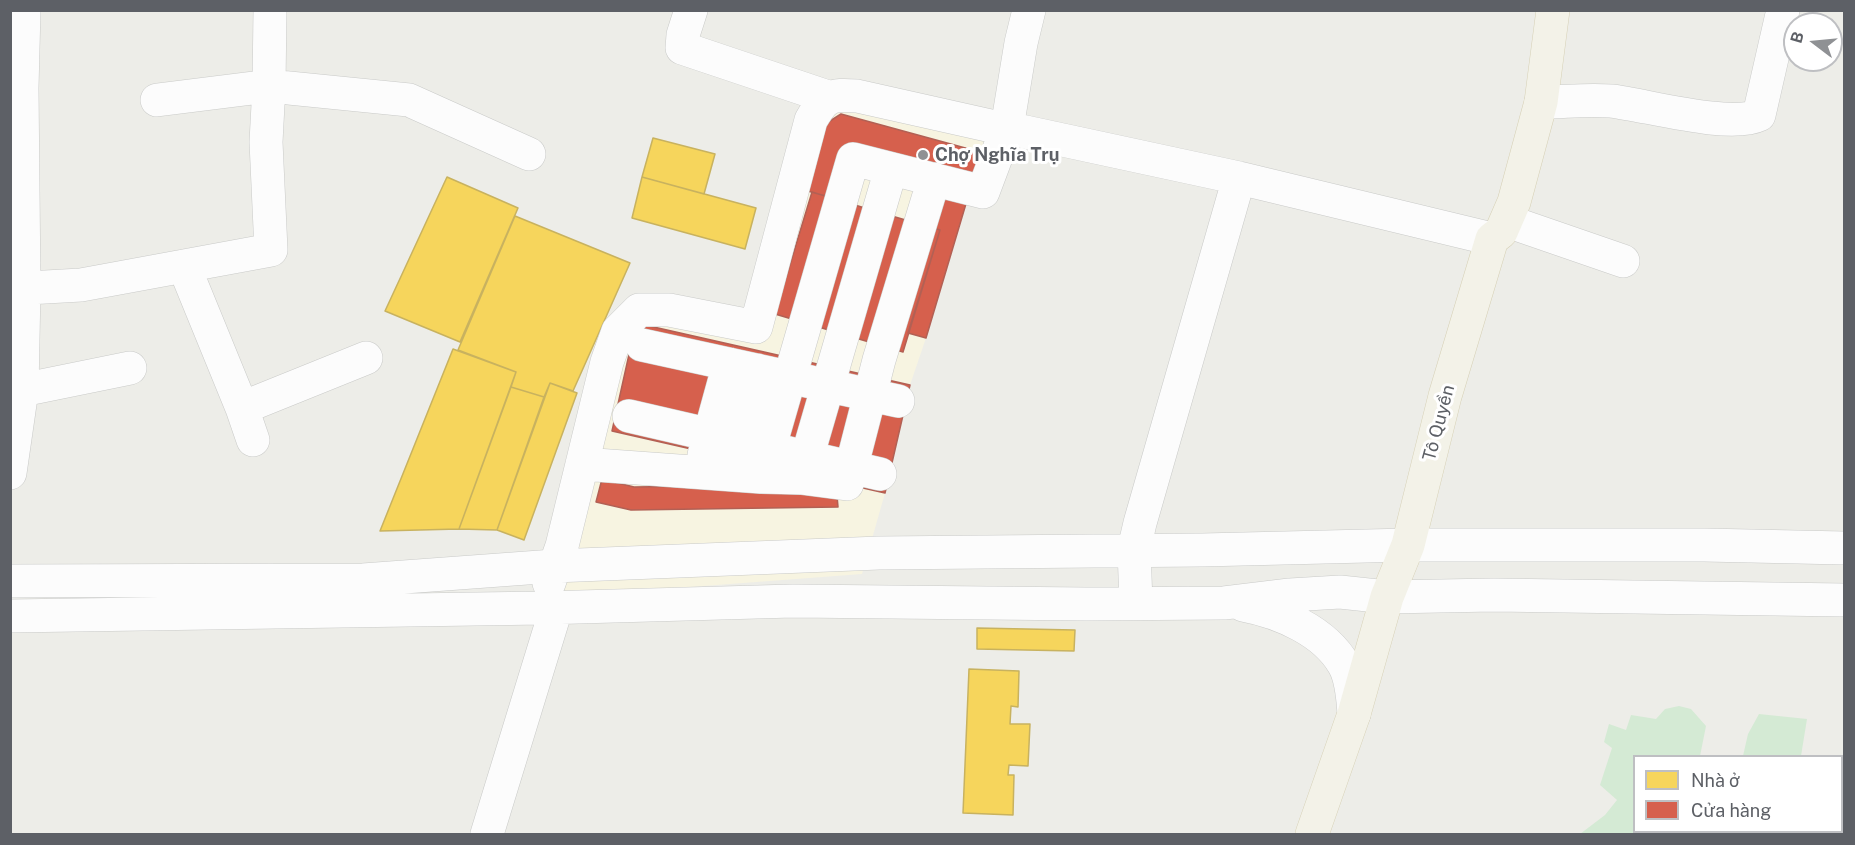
<!DOCTYPE html>
<html>
<head>
<meta charset="utf-8">
<style>
	body { margin:0 }
	#map { position:relative; width:1855px; height:845px; overflow:hidden; background:#edede8; font-family:"Public Sans",sans-serif }
	canvas { display:block }
	.frame { position:absolute; inset:0; border:12px solid #5d6066; pointer-events:none }
	.legend { position:absolute; left:1633px; top:755px; width:210px; height:78px; box-sizing:border-box; background:#fff; border:2px solid #bebfc2; margin:0; padding:8px 10px; list-style:none; font-size:18px; color:#5d6066 }
	.legend li { display:flex; align-items:center; gap:12px; height:30px }
	.legend b { width:30px; border:2px solid #bebfc2 }
	.north { position:absolute; left:1783px; top:12px; width:60px; height:60px; box-sizing:border-box; background:#fff; border:2px solid #bebfc2; border-radius:50%; rotate:286deg; font-size:16px; font-weight:700; line-height:24px; text-align:center; color:#5d6066 }
	.north::after { content:''; display:block; margin:auto; width:21px; height:27px; background:#8f9194; clip-path:polygon(50% 0,100% 100%,50% 72%,0 100%) }
</style>
</head>
<body>
<div id="map">
<canvas width="1855" height="845"></canvas>
<div class="frame"></div>
<ul class="legend">
<li><b style="height:16px;background:#f6d55c"></b>Nhà ở</li>
<li><b style="height:16px;background:#d6604d"></b>Cửa hàng</li>
</ul>
<div class="north">B</div>
</div>
<script>
const c = document.querySelector('canvas').getContext('2d');
c.lineJoin = 'round';
function fill(path, color) {
  c.fillStyle = color;
  c.fill(path, 'evenodd');
}
function strokePath(path, color, width, dash) {
  c.strokeStyle = color;
  c.lineWidth = width;
  c.lineCap = dash ? 'butt' : 'round';
  c.setLineDash(dash || []);
  c.stroke(path);
}
function label(font, color, halo, rows, align = 'center') {
  c.font = font + ' "Public Sans",sans-serif';
  c.lineWidth = 6;
  c.setLineDash([]);
  c.textBaseline = 'middle';
  c.strokeStyle = halo;
  c.fillStyle = color;
  for (const [text, x, y, turn = 0] of rows) {
    c.save();
    c.translate(x, y);
    c.rotate((+turn || 0) * Math.PI / 180);
    c.textAlign = isNaN(turn) ? turn : align;
    if (halo) c.strokeText(text, 0, 0);
    c.fillText(text, 0, 0);
    c.restore();
  }
}
fill(new Path2D(`
	M821 102 991 126 980 152 926 338 910 385 885 493 862 574 545 598 639 310 756 327Z`), '#f7f4e1');
fill(new Path2D(`
	M1679 706 1691 709 1706 726 1700 756H1634V832H1842V778H1844V834H1580L1605 815 1617 800 1600 785 1612 748 1604 742 1609 724 1626 730 1631 715 1656 719 1665 709Z
	M1759 714 1807 719 1801 756H1743L1748 734Z`), '#d4ead4');
const homes = new Path2D(`
	M653 138 715 154 704 194 642 177Z
	M447 177 518 208 460 342 385 311Z
	M642 177 756 208 745 249 632 218Z
	M515 216 630 263 573 391 550 383 544 397 511 387 516 372 458 350Z
	M453 349 516 372 459 529 380 531Z
	M550 383 577 393 524 540 497 530Z
	M511 387 544 397 497 530 459 529Z
	M977 628 1075 630 1074 651 977 649Z
	M969 669 1019 671 1018 707 1011 706 1010 724H1030L1028 766 1009 765 1008 775H1014L1013 815 963 813Z`);
fill(homes, '#f6d55c');
strokePath(homes, '#c8b25f', 1.5);
const shops = new Path2D(`
	M841 114 980 152 972 181 847 147 833 198 804 190 822 126Z
	M940 188 968 197 926 338 908 333 940 230 929 227Z
	M812 192 878 212 842 334 775 314Z
	M878 212 940 230 903 352 842 334Z
	M636 323 910 385 885 493 612 431Z
	M602 479 634 487 836 484 838 507 631 510 596 502Z`);
fill(shops, '#d6604d');
strokePath(shops, '#b26054', 1.5);
const minor = new Path2D(`
	M691 10 683 35 682 48 828 97
	M157 100 269 86 270 10
	M1541 102C1564 102 1588 99 1611 101 1646 105 1730 129 1759 115L1783 10
	M1507 221 1623 261
	M184 266 242 408 366 358
	M10 289 81 285 271 250 266 142 269 86 409 100 529 154
	M642 345 898 401
	M22 390 130 368
	M242 408 253 440
	M629 416 880 474
	M704 455 729 364
	M734 462 757 370
	M582 464 761 477 853 159 983 192 1007 128 1021 43 1029 10
	M10 473 22 390 24 289 22 88 24 10
	M761 477 801 478 847 484 879 360 934 179
	M801 478 891 169
	M10 581 363 580 554 566 879 553 1202 550 1408 545H1704L1844 548
	M549 583 562 546 607 362 618 331 639 310H669L756 327 811 120C825 96 830 94 857 96L991 126 1007 128 1239 178 1492 239
	M1136 603 1134 549 1140 523 1239 178
	M1243 605C1280 612 1325 631 1344 665 1352 679 1353 699 1354 714
	M10 616 543 608 793 601 1086 604 1224 603 1290 595 1340 592 1387 597 1494 595 1844 600
	M487 834 557 606`);
const major = new Path2D(`
	M1312 834 1354 714 1387 597 1408 545 1445 396 1492 239 1501 232 1514 202 1541 102 1553 10`);
strokePath(minor, '#c9cac8', 34);
strokePath(major, '#d6d0b5', 34);
strokePath(minor, '#fcfcfc', 33);
strokePath(major, '#f3f2e8', 33);
for (const [x, y, r, color] of [
	[923,155,6,"#8f9194"]
]) {
  const dot = new Path2D();
  dot.arc(x, y, r, 0, 2 * Math.PI);
  c.fillStyle = color;
  c.fill(dot);
  strokePath(dot, '#fff', 2);
}
label('bold 18px', '#5d6066', '#fff', [
	["Chợ Nghĩa Trụ",935,155]
], 'left');
label('18px', '#5d6066', '#fff', [
	["Tô Quyền",1439,423,-75]
]);
</script>
</body>
</html>
